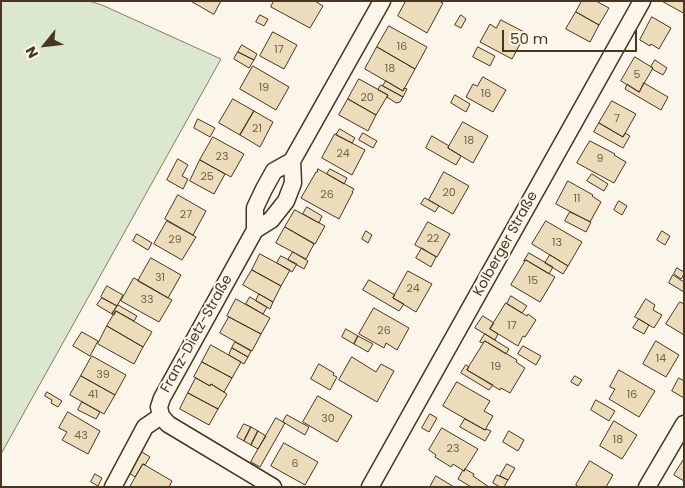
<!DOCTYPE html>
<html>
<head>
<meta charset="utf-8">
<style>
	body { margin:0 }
	#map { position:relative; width:685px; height:488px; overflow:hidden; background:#fbf6e9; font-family:Poppins,sans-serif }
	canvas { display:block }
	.frame { position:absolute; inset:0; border:2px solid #4a3520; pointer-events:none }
	.north { position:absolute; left:20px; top:20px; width:50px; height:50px; -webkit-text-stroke:4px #fbf6e9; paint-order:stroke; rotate:241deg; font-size:14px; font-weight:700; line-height:20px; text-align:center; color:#4a3520 }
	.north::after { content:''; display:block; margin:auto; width:18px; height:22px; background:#4a3520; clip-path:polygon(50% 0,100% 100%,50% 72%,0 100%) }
	.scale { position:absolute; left:502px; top:30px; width:135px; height:22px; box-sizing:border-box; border:2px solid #4a3520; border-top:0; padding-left:6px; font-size:15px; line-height:18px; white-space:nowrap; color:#4a3520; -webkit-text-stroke:4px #fbf6e9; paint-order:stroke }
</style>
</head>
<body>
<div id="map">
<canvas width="685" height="488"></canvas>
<div class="frame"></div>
<div class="north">N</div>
<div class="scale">50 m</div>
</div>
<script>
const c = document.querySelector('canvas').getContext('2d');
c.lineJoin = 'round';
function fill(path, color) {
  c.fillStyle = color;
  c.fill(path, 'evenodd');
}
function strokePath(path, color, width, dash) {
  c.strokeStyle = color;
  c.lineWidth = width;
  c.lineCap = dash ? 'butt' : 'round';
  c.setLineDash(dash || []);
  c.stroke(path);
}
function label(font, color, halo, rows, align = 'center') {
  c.font = font + ' Poppins,sans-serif';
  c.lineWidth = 4;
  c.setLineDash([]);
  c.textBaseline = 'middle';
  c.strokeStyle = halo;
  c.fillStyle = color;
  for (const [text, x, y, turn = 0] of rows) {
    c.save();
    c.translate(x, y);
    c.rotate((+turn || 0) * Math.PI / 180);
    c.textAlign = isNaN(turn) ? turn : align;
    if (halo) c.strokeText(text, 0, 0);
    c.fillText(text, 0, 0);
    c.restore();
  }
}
const green = new Path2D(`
	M1 1H89L102 5 221 59 1 454Z`);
fill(green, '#dce7d0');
strokePath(green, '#887966', 1);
const building = new Path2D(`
	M191 1H221L214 14Z
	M274 1H315L323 6 310 28 271 7Z
	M406 1H439L443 3 427 33 398 16Z
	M582 1H596L609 8 599 25 576 12Z
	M662 1H684V13Z
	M576 12 599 25 590 42 566 29Z
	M260 15 268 19 264 26 256 22Z
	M461 15 466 19 461 28 455 25Z
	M652 17 671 28 659 49 651 44 650 46 640 40Z
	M501 20 526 33 512 59 480 42 490 24 496 28Z
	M389 26 427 47 415 69 377 47Z
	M273 32 297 45 284 69 260 56Z
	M242 45 257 54 254 60 238 52Z
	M377 47 415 69 403 91 365 69Z
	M478 47 495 56 490 66 473 57Z
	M238 52 254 60 249 68 234 59Z
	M635 57 653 68 639 92 621 81Z
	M655 60 667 68 663 75 652 69 653 68 651 67Z
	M253 66 289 87 276 110 240 89Z
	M483 77 506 90 493 112 466 97 473 84 477 86Z
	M359 79 388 95 376 115 348 99Z
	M386 81 403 91 404 88 407 89 403 97 383 86Z
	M644 83 668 97 661 110 625 89 627 84 639 92Z
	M381 85 403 97 400 102 396 103 387 97 388 95 378 90Z
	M455 95 470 104 466 112 451 103Z
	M233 99 254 111 240 135 219 123Z
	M348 99 376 115 368 131 339 115Z
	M612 101 636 114 623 137 599 123Z
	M254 111 273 122 260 147 240 135Z
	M198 119 215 128 210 137 194 128Z
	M463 122 488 136 473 163 448 148Z
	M599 123 623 137 625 133 630 136 623 148 594 132Z
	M340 129 355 138 352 143 336 135Z
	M363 133 377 141 373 148 359 140Z
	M335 134 365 150 352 175 322 158Z
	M432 136 449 146 448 148 461 156 456 165 426 148Z
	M213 137 244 154 231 177 200 160Z
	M590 141 615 154 614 155 626 162 614 183 577 163Z
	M178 159 188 165 182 176 188 179 183 189 167 180Z
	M200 160 225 174 214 194 190 181Z
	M318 169 354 189 352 192H353L339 219 301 198 316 172H317Z
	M330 169 347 178 344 184 327 174Z
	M444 172 469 186 453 214 429 200Z
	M592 174 608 184 604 191 587 181Z
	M568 181 593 195 592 196 601 202 590 222 556 204Z
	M178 195 206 211 193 235 165 219Z
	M425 198 439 206 435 212 421 204Z
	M619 201 627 206 622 215 614 210Z
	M307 207 322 216 319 223 303 214Z
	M295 210 325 226 315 244 285 227Z
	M570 212 591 222 586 232 565 221Z
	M167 221 196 237 182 260 154 244Z
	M546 221 582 242 568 266 532 244Z
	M428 222 450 234 437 257 415 245Z
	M285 227 314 244 306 259 276 243Z
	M366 231 372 235 368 243 362 239Z
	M662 231 670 236 665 245 657 240Z
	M137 234 152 243 148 250 133 241Z
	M422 248 436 257 431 267 416 258Z
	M293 252 308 261 304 269 288 260Z
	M529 253 553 267 549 274 526 260 525 261H524Z
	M260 254 290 270 281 286 252 270Z
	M550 255 568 266 563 274 545 263Z
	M281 256 297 264 292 272 277 263Z
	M151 258 181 275 168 298 138 281Z
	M526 260 555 277 540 302 511 285Z
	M677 268 684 272V274L681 279 674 274Z
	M252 270 281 286 273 302 243 285Z
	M408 271 432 284 416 312 393 298Z
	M673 275 684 282V292L669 283Z
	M134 278 172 300 159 322 121 301Z
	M369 280 395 295 393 298 404 304 399 311 363 290Z
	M107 286 123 295 117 306 101 297Z
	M259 294 273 302 270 309 256 301Z
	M511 296 527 306 522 313 507 304Z
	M250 297 267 307 263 314 246 304Z
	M102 298 117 306 112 314 97 305Z
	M236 299 270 318 261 334 227 316Z
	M646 299 655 305 653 310 662 315 654 328 635 317Z
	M680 302 684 304V335L666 324Z
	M506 303 527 316 528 314 536 320 525 337 523 336 518 346 490 329Z
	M118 305 137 316 134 321 116 311 114 315 112 314Z
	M374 308 409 328 397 350 386 343 384 348 359 334Z
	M116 311 152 332 143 347 107 326Z
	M483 316 494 323 490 329 498 334 495 340 475 328Z
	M229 317 261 334 252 351 220 333Z
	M639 319 649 325 644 334 633 328Z
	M107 326 143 347 134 364 98 344Z
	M346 329 358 336 354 344 342 337Z
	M82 332 98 341 90 356 73 346Z
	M485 334 509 349 506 354 485 341 483 343 480 342Z
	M358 336 373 344 368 352 354 344Z
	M485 341 517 360 516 362 525 368 510 393 501 388 500 390 467 370Z
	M656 341 679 355 666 377 643 364Z
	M235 342 251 351 248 357 232 348Z
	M211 345 241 362 232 378 202 362Z
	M523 346 541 356 536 365 518 354Z
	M232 348 248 357 244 364 229 355Z
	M92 356 126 375 115 395 81 376Z
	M352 357 376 372 381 364 394 371 377 402 339 380Z
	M202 362 232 378 224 392 211 384 210 386 194 377Z
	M319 364 334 373 333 375 337 377 330 390 311 379Z
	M466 365 469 367 467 370 493 385 489 390 461 373Z
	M619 370 655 391 639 417 609 399 615 389 610 387Z
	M81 376 115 395 104 414 70 395Z
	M575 376 582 380 578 386 571 382Z
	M196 378 210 386 211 384 227 394 218 409 188 393Z
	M679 378 684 381V398L672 391Z
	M457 382 490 401 484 411 493 416 485 430 443 406Z
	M47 392 62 401 58 407 51 403 52 400 45 396Z
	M188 393 218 409 209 425 180 409Z
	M318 396 352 416 337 442 303 422Z
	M596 400 615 411 609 421 591 410Z
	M82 402 100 412 96 419 78 410Z
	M68 412 100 431 88 454 62 440 67 432 59 428Z
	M430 414 437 418 429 432 422 428Z
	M287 415 309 427 305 435 283 422Z
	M276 418 285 423 260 467 251 462Z
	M465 419 485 430 486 429 491 431 485 441 460 427Z
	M614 421 637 435 622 459 600 446Z
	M244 424 251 427 244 441 237 437Z
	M251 427 258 431 251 445 244 441Z
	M442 428 478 449 464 471 453 464 451 467 435 457 436 455 429 450Z
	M258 431 266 436 258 449 251 445Z
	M509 431 524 440 518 451 503 442Z
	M284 443 318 462 305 485 271 466Z
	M142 452 150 457 145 465 143 464 135 477 129 473Z
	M684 459V481L674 475Z
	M590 461 613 475 606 487H579L576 485Z
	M143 464 172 481 169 487H130Z
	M507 464 515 468 508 480 500 476Z
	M465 469 474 474 473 476 489 487H471L458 479 463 470 464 471Z
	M95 474 102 478 98 486 91 482Z
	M497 475 508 480 504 487H500L493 483Z
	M436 476 454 487H430Z`);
fill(building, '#ecdcbc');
strokePath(building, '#4a3520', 1);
const minor = new Path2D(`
	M292 161 293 183 286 201 271 220 255 230V208L264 189 274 171 292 161 382 1
	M161 416 159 407 162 398 255 230
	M161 416 168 424 273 487
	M113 487 145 427 161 416
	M370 487 642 1
	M647 487 684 424`);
strokePath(minor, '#4a3520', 19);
strokePath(minor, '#fbf6e9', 16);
label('11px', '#725f47', null, [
	["16",402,47],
	["17",279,50],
	["18",390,69],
	["5",637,75],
	["19",264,88],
	["16",486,94],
	["20",367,98],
	["7",617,119],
	["21",257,129],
	["18",469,141],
	["24",343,154],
	["23",222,157],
	["9",600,159],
	["25",207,177],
	["20",449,193],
	["26",327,195],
	["11",577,199],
	["27",186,215],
	["22",433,239],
	["29",175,240],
	["13",557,243],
	["31",160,278],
	["15",533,281],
	["24",413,289],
	["33",147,300],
	["17",512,326],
	["26",384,331],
	["14",661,359],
	["19",496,367],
	["39",103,375],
	["41",93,395],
	["16",632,395],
	["30",328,419],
	["43",81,436],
	["18",618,440],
	["23",453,449],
	["6",295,464]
]);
label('14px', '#4a3520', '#fbf6e9', [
	["Kolberger Straße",506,244,-61],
	["Franz-Dietz-Straße",197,334,-61]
]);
</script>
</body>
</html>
